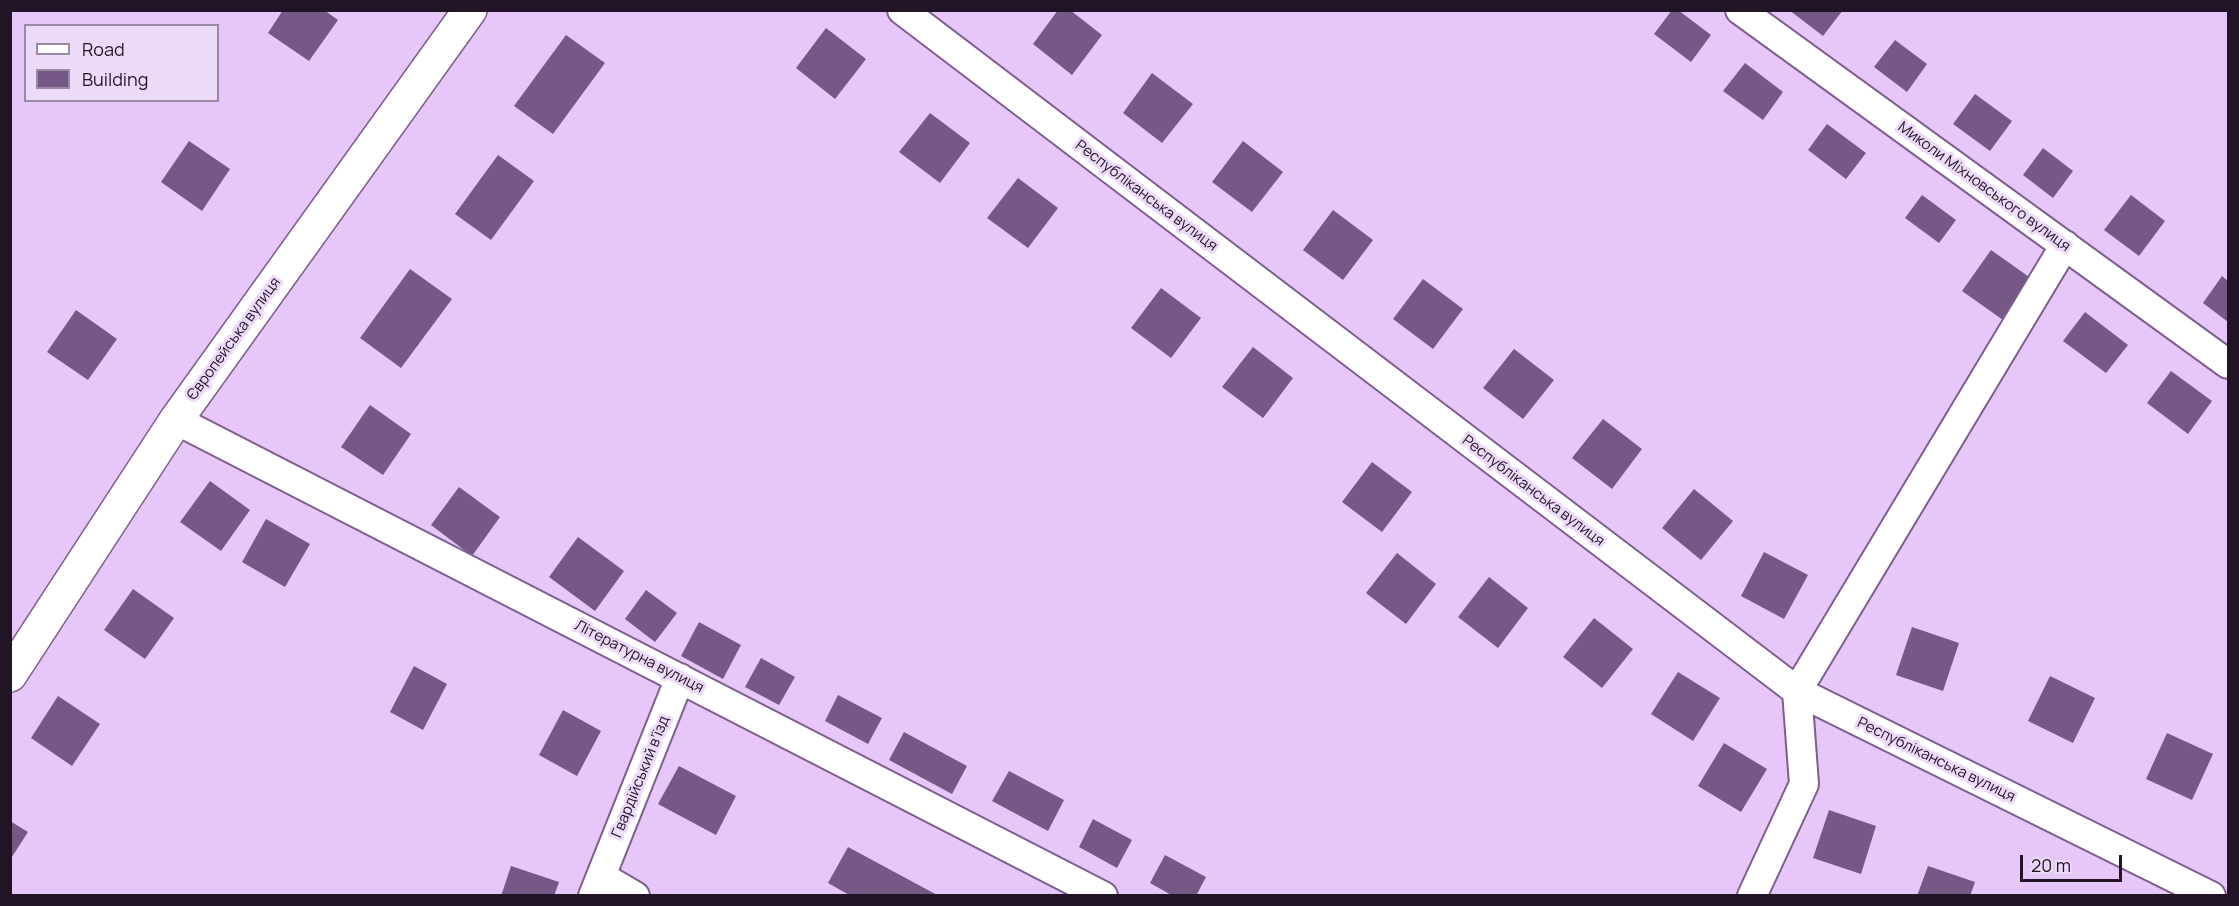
<!DOCTYPE html>
<html>
<head>
<meta charset="utf-8">
<style>
	body { margin:0 }
	#map { position:relative; width:2239px; height:906px; overflow:hidden; background:#e7c6fa; font-family:Manrope,sans-serif }
	canvas { display:block }
	.frame { position:absolute; inset:0; border:12px solid #201426; pointer-events:none }
	.legend { position:absolute; left:24px; top:24px; width:195px; height:78px; box-sizing:border-box; background:#edd9f8; border:2px solid #9b8aa4; margin:0; padding:8px 10px; list-style:none; font-size:18px; color:#201426 }
	.legend li { display:flex; align-items:center; gap:12px; height:30px }
	.legend b { width:30px; border:2px solid #9b8aa4 }
	.scale { position:absolute; left:2020px; top:855px; width:102px; height:27px; box-sizing:border-box; border:3px solid #201426; border-top:0; padding-left:8px; font-size:18px; line-height:21px; white-space:nowrap; color:#201426; -webkit-text-stroke:4px #edd9f8; paint-order:stroke }
</style>
</head>
<body>
<div id="map">
<canvas width="2239" height="906"></canvas>
<div class="frame"></div>
<ul class="legend">
<li><b style="height:8px;background:#fff"></b>Road</li>
<li><b style="height:16px;background:#765886"></b>Building</li>
</ul>
<div class="scale">20 m</div>
</div>
<script>
const c = document.querySelector('canvas').getContext('2d');
c.lineJoin = 'round';
function fill(path, color) {
  c.fillStyle = color;
  c.fill(path, 'evenodd');
}
function strokePath(path, color, width, dash) {
  c.strokeStyle = color;
  c.lineWidth = width;
  c.lineCap = dash ? 'butt' : 'round';
  c.setLineDash(dash || []);
  c.stroke(path);
}
function label(font, color, halo, rows, align = 'center') {
  c.font = font + ' Manrope,sans-serif';
  c.lineWidth = 6;
  c.setLineDash([]);
  c.textBaseline = 'middle';
  c.strokeStyle = halo;
  c.fillStyle = color;
  for (const [text, x, y, turn = 0] of rows) {
    c.save();
    c.translate(x, y);
    c.rotate((+turn || 0) * Math.PI / 180);
    c.textAlign = isNaN(turn) ? turn : align;
    if (halo) c.strokeText(text, 0, 0);
    c.fillText(text, 0, 0);
    c.restore();
  }
}
fill(new Path2D(`
	M283 10H324L338 20 309 61 268 33Z
	M1058 10H1070L1102 35 1072 75 1033 44Z
	M1672 10H1678L1711 35 1691 62 1654 34Z
	M1789 10H1843L1823 36Z
	M826 28 866 59 835 99 796 68Z
	M566 35 605 63 553 134 514 106Z
	M1895 40 1927 64 1907 92 1874 67Z
	M1745 63 1783 92 1763 120 1723 91Z
	M1152 73 1193 104 1162 143 1123 113Z
	M1975 94 2012 121 1990 151 1953 124Z
	M930 113 970 143 940 183 899 152Z
	M1827 124 1866 153 1846 179 1808 150Z
	M189 141 230 169 202 211 161 182Z
	M1243 141 1283 172 1252 212 1212 182Z
	M2043 148 2073 171 2053 198 2023 175Z
	M498 155 534 181 491 240 455 214Z
	M1018 178 1058 208 1028 248 987 218Z
	M1922 195 1956 220 1939 243 1905 218Z
	M2131 195 2165 221 2139 256 2104 230Z
	M1333 210 1373 240 1343 280 1303 250Z
	M1991 250 2032 279 2003 320 1962 291Z
	M410 269 452 299 401 368 360 338Z
	M2222 276 2228 281V322L2203 303Z
	M1423 279 1463 309 1433 349 1393 319Z
	M1161 288 1201 318 1171 358 1131 328Z
	M76 310 117 339 88 380 47 352Z
	M2085 312 2128 345 2106 373 2063 341Z
	M1253 347 1293 378 1263 418 1222 387Z
	M1514 349 1554 380 1523 419 1483 388Z
	M2171 371 2212 401 2188 434 2147 403Z
	M370 405 411 434 383 475 341 447Z
	M1603 419 1642 449 1612 489 1572 458Z
	M1372 462 1412 492 1382 532 1342 502Z
	M210 481 250 510 221 551 180 522Z
	M459 487 500 517 472 556 431 525Z
	M1694 489 1733 521 1701 560 1662 528Z
	M266 519 310 544 285 587 242 562Z
	M578 537 624 571 595 611 549 577Z
	M1764 552 1808 575 1784 619 1741 596Z
	M1397 553 1436 584 1406 624 1366 593Z
	M1489 577 1528 608 1498 648 1458 617Z
	M133 589 174 618 145 659 104 630Z
	M646 590 677 613 655 642 625 619Z
	M1594 618 1633 649 1602 688 1563 657Z
	M699 622 741 645 723 679 681 656Z
	M1912 627 1959 643 1943 691 1896 675Z
	M761 658 795 677 779 705 745 687Z
	M414 666 447 684 423 730 390 712Z
	M1678 672 1720 698 1693 741 1651 714Z
	M2050 676 2095 698 2073 743 2028 721Z
	M838 695 882 718 868 744 825 721Z
	M58 696 100 724 72 766 31 738Z
	M563 710 601 731 577 776 539 755Z
	M904 732 967 766 952 794 889 760Z
	M2167 733 2213 754 2192 800 2146 779Z
	M1724 743 1767 769 1741 812 1698 786Z
	M679 766 736 796 716 835 658 804Z
	M1009 771 1064 800 1048 831 992 801Z
	M1829 810 1876 826 1861 874 1813 858Z
	M1093 819 1132 840 1117 868 1079 847Z
	M10 821 28 832 10 860Z
	M848 847 939 896H851L828 883Z
	M1165 855 1206 877 1196 896H1173L1150 883Z
	M511 866 559 882 554 896H501Z
	M1928 866 1975 882 1970 896H1917Z`), '#765886');
const street = new Path2D(`
	M902 10 1797 691 2211 896
	M1740 10 2228 364
	M176 420 1103 896
	M601 876 635 896
	M593 896 680 678
	M1752 896 1804 784 1797 691 2065 245`);
const secondary = new Path2D(`
	M10 675 176 420 470 10`);
strokePath(street, '#7d5f8e', 32);
strokePath(secondary, '#7d5f8e', 36);
strokePath(street, '#fff', 28);
strokePath(secondary, '#fff', 33);
label('15px', '#201426', '#edd9f8', [
	["Миколи Міхновського вулиця",1984,187,36],
	["Республіканська вулиця",1146,196,37],
	["Європейська вулиця",234,339,-54],
	["Республіканська вулиця",1533,491,37],
	["Літературна вулиця",639,657,27],
	["Республіканська вулиця",1936,760,26],
	["Гвардійський в’їзд",641,777,-68]
]);
</script>
</body>
</html>
